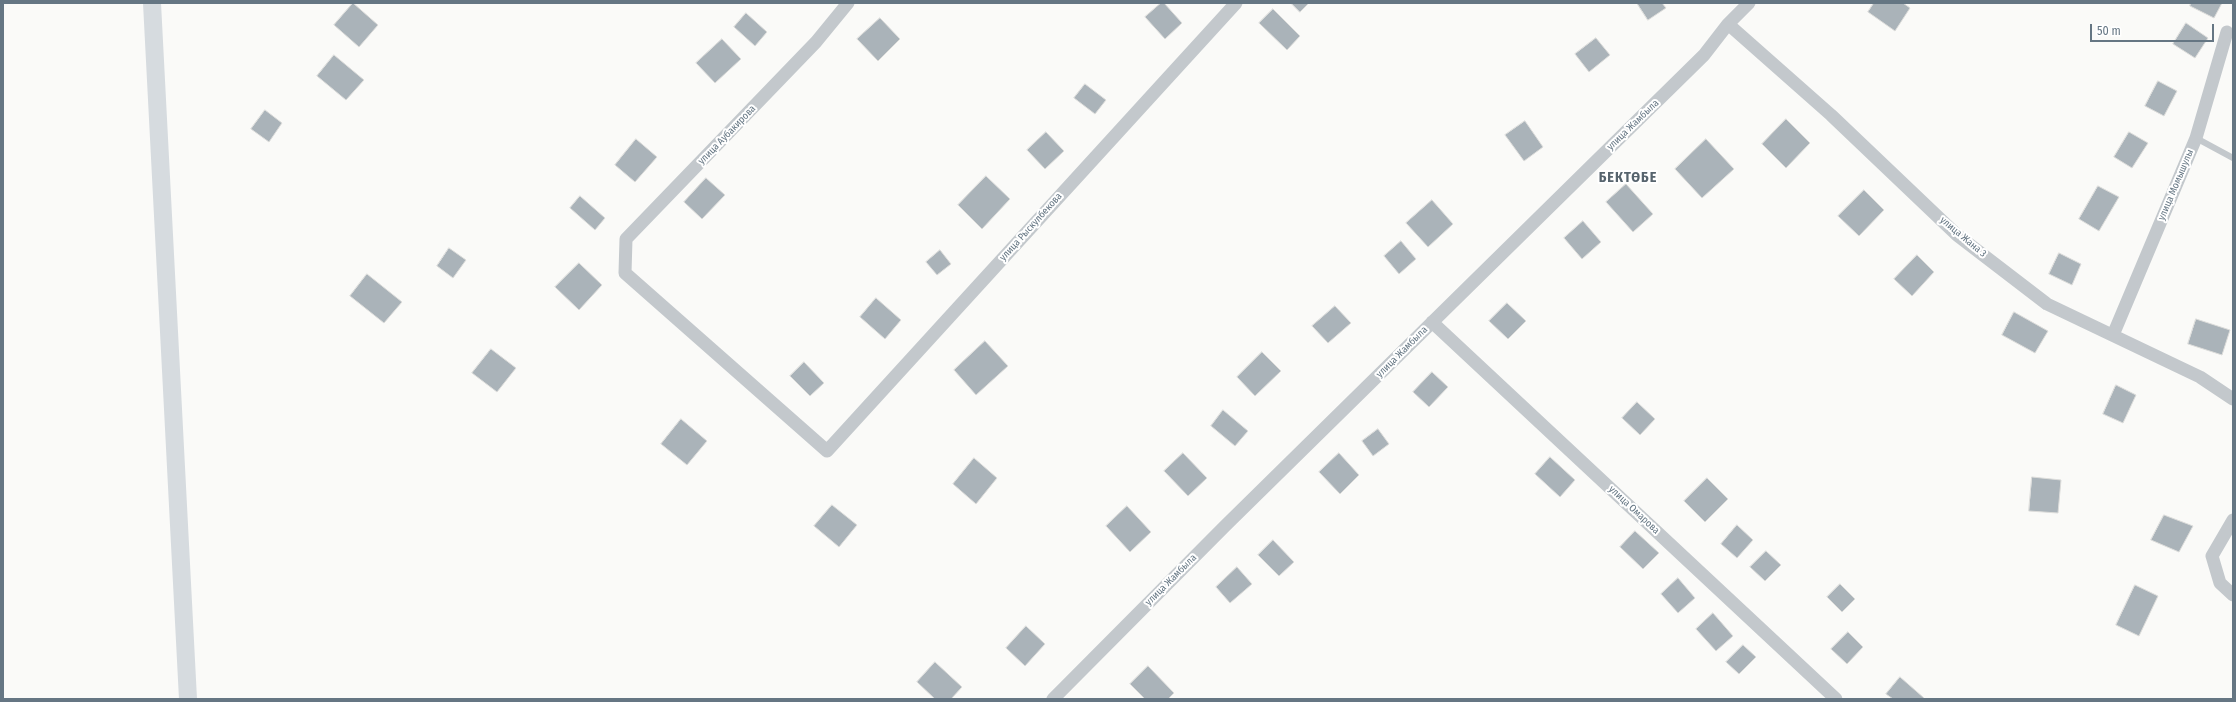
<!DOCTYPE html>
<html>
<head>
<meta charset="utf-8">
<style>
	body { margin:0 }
	#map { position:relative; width:2236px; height:702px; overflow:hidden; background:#fafaf8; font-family:"Fira Sans Condensed",sans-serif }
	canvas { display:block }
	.frame { position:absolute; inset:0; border:4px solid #657683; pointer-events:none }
	.scale { position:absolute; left:2090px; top:24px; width:124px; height:18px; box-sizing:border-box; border:2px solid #657683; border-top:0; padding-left:5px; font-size:12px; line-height:14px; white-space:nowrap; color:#657683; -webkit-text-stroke:3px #fff; paint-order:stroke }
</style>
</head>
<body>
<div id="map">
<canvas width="2236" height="702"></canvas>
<div class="frame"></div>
<div class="scale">50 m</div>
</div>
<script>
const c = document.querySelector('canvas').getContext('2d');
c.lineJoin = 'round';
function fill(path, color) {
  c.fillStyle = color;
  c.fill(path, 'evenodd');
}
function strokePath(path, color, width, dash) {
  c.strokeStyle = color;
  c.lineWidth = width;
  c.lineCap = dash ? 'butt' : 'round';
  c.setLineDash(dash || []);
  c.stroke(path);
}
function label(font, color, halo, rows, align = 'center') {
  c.font = font + ' "Fira Sans Condensed",sans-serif';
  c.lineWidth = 4;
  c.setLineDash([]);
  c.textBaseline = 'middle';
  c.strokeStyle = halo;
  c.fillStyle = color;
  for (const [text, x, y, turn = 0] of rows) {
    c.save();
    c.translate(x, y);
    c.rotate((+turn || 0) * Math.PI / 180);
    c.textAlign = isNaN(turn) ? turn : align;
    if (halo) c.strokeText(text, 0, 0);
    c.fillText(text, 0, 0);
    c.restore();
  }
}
const building = new Path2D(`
	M353 3 378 25 359 47 334 25Z
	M1161 3H1164L1182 23 1165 39 1145 17Z
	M1291 3H1309L1300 12Z
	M1637 3H1662L1666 8 1648 20Z
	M1874 3H1903L1910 8 1895 31 1868 12Z
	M2191 3H2222L2214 18 2190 6Z
	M1273 9 1300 36 1287 50 1259 23Z
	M746 13 767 32 755 46 734 27Z
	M880 18 900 39 878 61 857 39Z
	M2186 23 2208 38 2195 58 2173 44Z
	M1596 38 1610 55 1589 72 1575 54Z
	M722 39 741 59 715 83 696 63Z
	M334 55 364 80 346 100 317 76Z
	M2158 81 2177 91 2164 116 2145 106Z
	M1085 84 1106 100 1095 114 1074 98Z
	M265 110 282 123 269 142 251 129Z
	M1786 119 1810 143 1786 168 1762 144Z
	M1525 121 1543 147 1524 161 1505 135Z
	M1046 132 1064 151 1045 169 1027 150Z
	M2129 132 2148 143 2132 168 2114 157Z
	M636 139 657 157 635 182 615 165Z
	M1706 139 1734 169 1702 198 1675 169Z
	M986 176 1010 199 982 229 958 205Z
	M706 178 725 195 702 219 684 202Z
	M1626 184 1653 214 1633 232 1606 202Z
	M2098 186 2119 197 2099 231 2079 219Z
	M1864 190 1884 210 1859 236 1838 216Z
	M580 196 605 218 595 230 570 208Z
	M1432 200 1453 224 1428 247 1406 223Z
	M1583 221 1601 242 1582 259 1564 238Z
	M1401 241 1416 259 1399 274 1384 256Z
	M449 248 466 260 453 278 437 266Z
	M940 250 951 264 937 275 926 262Z
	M2059 253 2081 264 2072 285 2049 274Z
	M1917 255 1934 272 1912 296 1894 279Z
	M579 263 602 285 579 310 555 287Z
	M367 274 402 302 384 323 350 296Z
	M876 298 901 320 885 339 860 317Z
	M1507 303 1526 321 1508 339 1489 321Z
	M1335 306 1351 323 1328 343 1312 326Z
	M2014 312 2048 331 2035 353 2002 335Z
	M2196 319 2230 330 2222 355 2188 344Z
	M985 341 1008 366 976 395 954 370Z
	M491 349 516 368 497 392 472 373Z
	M1262 352 1281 371 1255 396 1237 377Z
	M804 362 824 383 810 396 790 376Z
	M1432 372 1448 387 1429 407 1413 392Z
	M2116 385 2136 395 2123 423 2103 414Z
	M1637 402 1655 419 1640 435 1622 418Z
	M1223 410 1248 431 1235 446 1211 426Z
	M681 419 707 441 687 465 661 444Z
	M1378 429 1389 444 1373 456 1362 441Z
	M1183 453 1207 478 1188 496 1164 471Z
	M1339 453 1359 475 1340 494 1319 472Z
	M1550 457 1575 480 1560 497 1535 474Z
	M974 458 997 478 976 504 953 484Z
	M2032 477 2061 480 2058 513 2029 511Z
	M1707 478 1728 499 1705 522 1684 501Z
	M832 505 857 525 839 547 814 526Z
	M1127 506 1151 532 1130 552 1106 526Z
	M2164 515 2193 526 2179 552 2151 540Z
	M1737 525 1753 540 1737 558 1721 544Z
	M1635 531 1659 553 1643 569 1620 547Z
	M1273 540 1294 562 1279 576 1258 555Z
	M1766 551 1781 565 1765 581 1750 567Z
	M1237 567 1252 584 1230 603 1216 587Z
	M1678 578 1695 598 1678 613 1661 594Z
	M1840 584 1855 599 1842 612 1827 597Z
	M2135 585 2158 596 2139 636 2116 625Z
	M1713 613 1733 636 1716 651 1696 629Z
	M1026 626 1045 644 1025 666 1006 648Z
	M1848 632 1863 647 1847 664 1831 649Z
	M1743 645 1756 657 1739 674 1726 662Z
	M935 662 962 687 951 699H935L917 682Z
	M1148 666 1174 693 1168 699H1145L1130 684Z
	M1900 677 1924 698 1923 699H1893L1886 694Z`);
fill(building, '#aab3b9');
strokePath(building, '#dcdcda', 1);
strokePath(new Path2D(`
	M2196 138 2233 158`), '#c3c8cc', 6);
strokePath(new Path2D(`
	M848 3 816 42 626 239 625 273 827 451 1236 3
	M1728 24 1831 115 1957 235 2047 304 2200 377 2233 399
	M1432 322 1836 699
	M2113 335 2196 138 2227 32
	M2233 520 2212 556 2220 583 2233 595
	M1053 699 1225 526 1704 55 1728 24 1749 3`), '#c3c8cc', 13);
strokePath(new Path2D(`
	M152 3 188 699`), '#d6dbdf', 18);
label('10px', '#657683', '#fff', [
	["улица Жамбыла",1633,125,-44],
	["улица Аубакирова",727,135,-46],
	["улица Момышулы",2176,185,-67],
	["улица Рыскулбекова",1031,227,-48],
	["улица Жана 3",1963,237,40],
	["улица Жамбыла",1402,352,-45],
	["улица Омарова",1634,510,43],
	["улица Жамбыла",1171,580,-45]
]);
c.letterSpacing = '1px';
label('bold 14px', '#57646e', '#fff', [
	["БЕКТӨБЕ",1628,178]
]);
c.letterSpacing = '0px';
</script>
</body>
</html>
